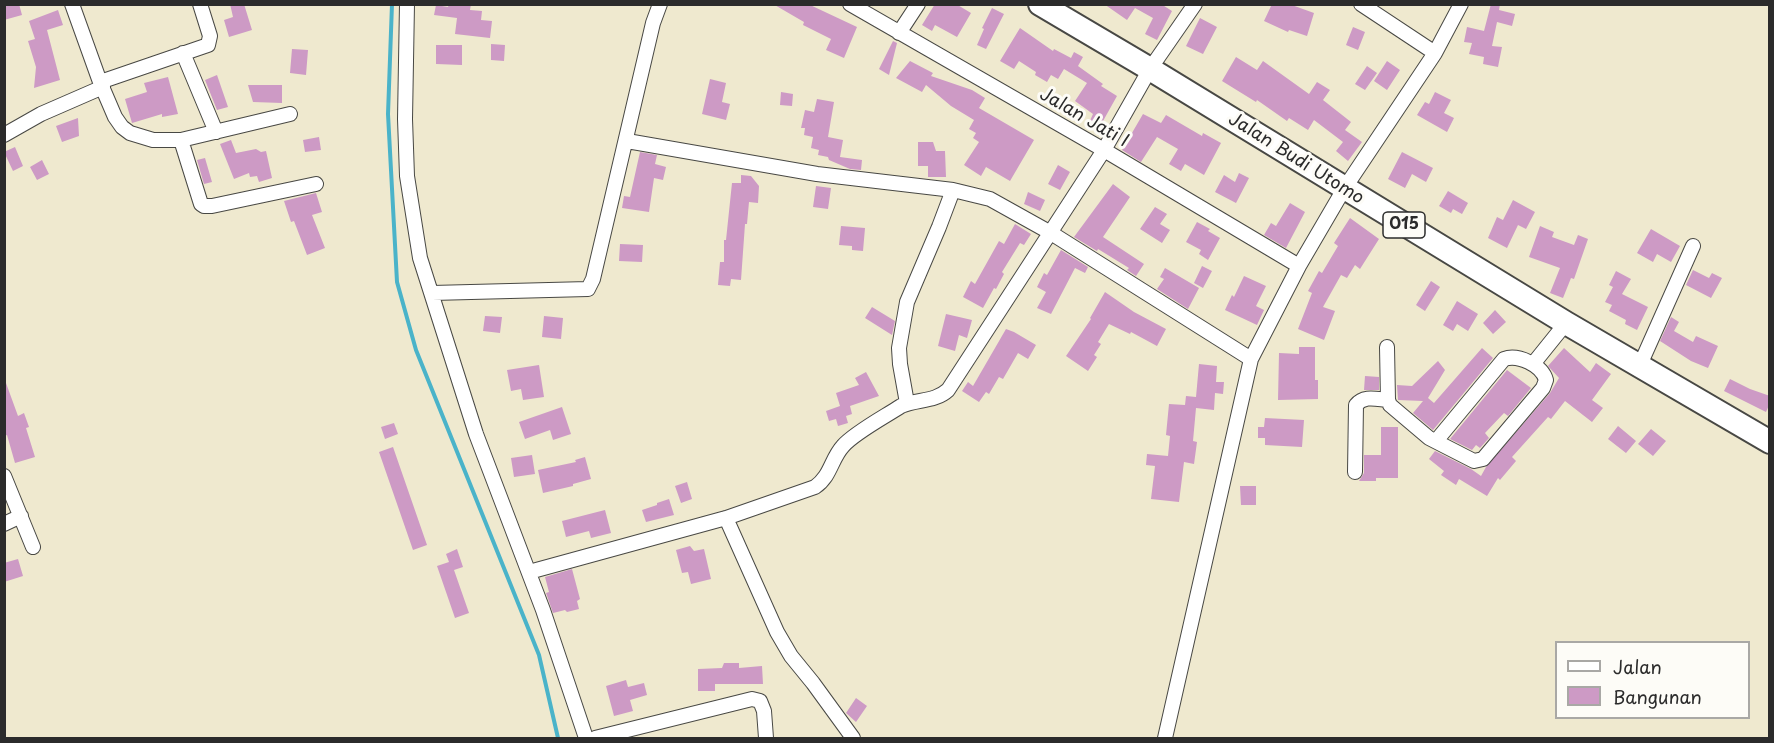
<!DOCTYPE html>
<html>
<head>
<meta charset="utf-8">
<style>
	body { margin:0 }
	#map { position:relative; width:1774px; height:743px; overflow:hidden; background:#efe9cf; font-family:"Playpen Sans",sans-serif }
	canvas { display:block }
	.frame { position:absolute; inset:0; border:6px solid #2b2b2b; pointer-events:none }
	.legend { position:absolute; left:1555px; top:641px; width:195px; height:78px; box-sizing:border-box; background:#fdfcf7; border:2px solid #a9a8a5; margin:0; padding:8px 10px; list-style:none; font-size:18px; color:#2b2b2b }
	.legend li { display:flex; align-items:center; gap:12px; height:30px }
	.legend b { width:30px; border:2px solid #a9a8a5 }
</style>
</head>
<body>
<div id="map">
<canvas width="1774" height="743"></canvas>
<div class="frame"></div>
<ul class="legend">
<li><b style="height:8px;background:#fff"></b>Jalan</li>
<li><b style="height:16px;background:#cd9ac5"></b>Bangunan</li>
</ul>
</div>
<script>
const c = document.querySelector('canvas').getContext('2d');
c.lineJoin = 'round';
function strokePath(path, color, width, dash) {
  c.strokeStyle = color;
  c.lineWidth = width;
  c.lineCap = dash ? 'butt' : 'round';
  c.setLineDash(dash || []);
  c.stroke(path);
}
function fill(path, color) {
  c.fillStyle = color;
  c.fill(path, 'evenodd');
}
function label(font, color, halo, rows, align = 'center') {
  c.font = font + ' "Playpen Sans",sans-serif';
  c.lineWidth = 6;
  c.setLineDash([]);
  c.textBaseline = 'middle';
  c.strokeStyle = halo;
  c.fillStyle = color;
  for (const [text, x, y, turn = 0] of rows) {
    c.save();
    c.translate(x, y);
    c.rotate((+turn || 0) * Math.PI / 180);
    c.textAlign = isNaN(turn) ? turn : align;
    if (halo) c.strokeText(text, 0, 0);
    c.fillText(text, 0, 0);
    c.restore();
  }
}
strokePath(new Path2D(`
	M392 4 388 114 397 282 416 350 539 655 558 738`), '#4ab3c9', 4);
fill(new Path2D(`
	M4 4H19L22 15 4 20Z
	M230 4H244L252 30 229 37 224 20 233 17Z
	M449 4H471L470 10 482 11 481 20 492 21 490 38 455 34 457 18 434 15 436 5 448 7Z
	M773 4H808L857 27 844 58 826 50 831 39 803 25 804 22Z
	M935 4H956L971 13 957 37 935 25 932 31 922 25Z
	M1104 4H1161L1172 11 1157 40 1145 34 1153 18 1135 8 1127 20Z
	M1272 4H1289L1314 13 1307 36 1289 30 1288 32 1264 21Z
	M1491 4H1500L1499 10 1515 14 1512 26 1497 22 1492 46 1502 47 1498 67 1483 64 1484 57 1469 54 1472 43 1464 42 1467 27 1484 31Z
	M992 8 1004 14 986 49 977 45 984 29 982 28Z
	M58 10 63 25 47 30 60 80 34 88 36 67 28 41 35 39 29 21Z
	M1200 18 1217 27 1203 54 1186 46Z
	M1353 27 1365 32 1358 50 1346 45Z
	M1020 28 1053 51 1054 49 1071 58 1074 52 1083 57 1078 66 1103 84 1101 86 1117 96 1098 130 1088 125 1093 114 1075 101 1087 83 1064 69 1058 79 1051 75 1047 82 1035 75 1036 72 1019 61 1014 69 1000 61Z
	M893 41 897 43 889 75 879 69Z
	M491 44 505 45 504 61 491 60Z
	M436 45H462V65L436 64Z
	M292 49 308 50 306 75 290 73Z
	M1236 57 1257 70 1263 61 1309 94 1317 82 1330 90 1323 100 1351 122 1345 130 1362 142 1348 161 1336 151 1343 142 1314 120 1308 130 1289 118 1287 121 1257 100 1256 102 1222 81Z
	M910 61 933 73 931 76 972 90 985 98 979 108 1034 140 1010 181 986 167 981 176 964 165 979 142 973 138 976 133 969 129 974 120 951 106 926 85 922 92 896 78Z
	M1387 61 1400 70 1387 90 1374 81Z
	M1367 66 1377 73 1365 90 1355 84Z
	M217 75 228 107 217 110 205 80Z
	M168 77 178 114 162 117V114L132 123 125 99 147 92 144 83Z
	M710 79 726 83 722 102 730 104 726 120 702 114Z
	M248 85H282V103L253 102Z
	M781 92 793 94 792 106 780 105Z
	M1435 92 1451 100 1444 113 1454 118 1447 132 1417 115 1425 102 1429 104Z
	M817 99 834 102 828 137 843 140 840 157 862 160 861 170 850 169 829 160 828 157 818 155 819 150 811 148 813 137 804 135 805 128H801L805 110 814 112Z
	M1143 114 1161 123 1166 115 1202 136 1203 133 1221 143 1204 175 1185 164 1181 171 1169 164 1178 149 1157 137 1141 162 1122 150Z
	M78 118 79 136 62 142 56 126Z
	M319 137 321 150 305 152 303 140Z
	M231 140 236 153 256 149 261 152 266 151 272 178 259 182 257 176 250 177 249 173 234 179 220 144Z
	M918 142H933L936 151H945L946 177H928V166H918Z
	M15 147 23 166 13 171 4 152Z
	M640 152 657 155 655 164 666 167 663 180 654 178 649 212 622 208 624 196 630 197Z
	M1402 152 1433 168 1426 182 1412 174 1405 188 1388 179Z
	M205 158 212 182 204 184 197 160Z
	M42 160 49 174 37 180 30 167Z
	M1058 165 1070 172 1060 190 1048 184Z
	M1239 173 1249 178 1236 203 1215 192 1224 175 1235 182Z
	M741 175 751 176 759 186 758 203 749 202 747 224H745L741 280 731 279 730 286 718 285 720 262H724V240H726L732 183H741Z
	M1113 184 1130 197 1103 237 1144 264 1136 276 1127 270 1129 268 1098 249 1097 251 1074 237Z
	M816 186 831 188 828 209 813 207Z
	M1448 191 1468 203 1462 214 1453 209 1451 213 1439 206Z
	M1028 192 1045 200 1040 211 1024 204Z
	M316 193 322 212 312 215 325 248 307 255 294 221 291 222 284 201Z
	M1513 200 1535 212 1526 229 1518 225 1507 248 1488 238 1497 217 1503 220Z
	M1290 203 1305 212 1286 248 1264 235 1271 223 1276 226Z
	M1155 207 1167 214 1160 224 1170 230 1162 243 1140 229Z
	M1350 218 1379 239 1360 269 1355 265 1347 278 1341 275 1323 307 1335 311 1324 340 1298 329 1312 293 1308 291 1319 271 1322 273 1338 246 1334 243Z
	M1197 222 1210 229 1208 231 1220 238 1208 260 1199 254 1201 250 1186 242Z
	M1015 224 1031 234 1024 245 1020 243 1002 272 1004 274 996 289 994 288 983 308 963 297 971 281 975 284 999 241 1004 244Z
	M841 226 865 228 863 251 852 250V246L839 245Z
	M1540 226 1554 232 1552 237 1574 245 1578 235 1588 239 1574 279 1571 278 1563 298 1550 293 1560 268 1529 257Z
	M1651 229 1680 246 1671 262 1657 254 1653 262 1637 253Z
	M620 244 643 245 642 262 619 261Z
	M1061 250 1088 267 1085 273 1075 268 1051 314 1037 308 1046 292 1037 287 1044 273 1047 275Z
	M1202 266 1212 271 1203 288 1194 283Z
	M1165 268 1199 288 1188 309 1157 289 1164 279 1160 277Z
	M1693 270 1709 278 1712 273 1722 278 1711 298 1686 285Z
	M1616 271 1631 279 1622 294 1648 307 1637 330 1625 324 1626 320 1609 311 1612 305 1605 302 1613 287 1609 285Z
	M1244 276 1266 286 1256 306 1264 310 1257 325 1225 310 1232 295 1234 297Z
	M1431 281 1440 287 1425 311 1416 305Z
	M1105 292 1134 312 1166 329 1157 346 1131 332 1130 334 1109 324 1098 342 1101 344 1094 355 1097 357 1088 371 1066 356 1091 319 1090 318Z
	M1457 301 1478 314 1468 331 1457 324 1453 331 1443 325Z
	M872 307 895 321 892 335 865 318Z
	M1495 310 1506 322 1493 334 1483 323Z
	M946 314 972 320 967 338 959 335 955 351 938 346Z
	M485 316 502 317 500 333 483 331Z
	M544 316 563 318 561 339 542 337Z
	M1671 317 1679 322 1674 331 1693 342 1696 336 1718 346 1708 368 1691 361 1660 341Z
	M1006 329 1014 332 1036 345 1028 359 1018 353 1003 379 999 377 989 394 986 392 979 402 962 391 968 382 973 386Z
	M1299 347H1315V380H1318V399L1278 400 1279 353 1299 354Z
	M1482 348 1493 358 1433 430 1413 413 1423 401 1398 400 1397 385 1412 386 1438 361 1445 370 1428 398 1434 403Z
	M1564 348 1590 372 1596 363 1611 374 1592 400 1603 408 1592 422 1565 401 1551 419 1548 417 1512 457 1516 461 1500 480 1498 478 1487 496 1459 479 1456 485 1441 475 1444 471 1429 459 1435 451 1471 469 1481 476 1486 467 1550 393 1559 378 1548 366Z
	M1199 364 1217 366 1216 382H1224L1223 394 1215 393 1214 410 1196 408 1193 441 1197 442 1194 464 1184 462 1179 502 1151 499 1155 466 1146 465 1147 454 1168 456 1170 436 1166 435 1169 404 1185 405 1186 396 1196 397Z
	M539 365 544 397 523 400 521 389 511 391 507 370Z
	M1507 370 1531 388 1508 416 1504 413 1485 433 1489 438 1480 448 1476 445 1472 450 1450 439Z
	M866 372 879 396 850 406 852 414 846 416 848 423 838 426 836 419 829 421 826 411 840 406 836 393 859 385 855 378Z
	M1365 376 1379 377V390H1364Z
	M1730 379 1750 389 1770 396V403L1766 412 1724 391Z
	M4 383H6L18 416 24 413 29 427 26 428 35 457 15 463 7 435 4 436Z
	M562 407 571 434 553 440 550 430 525 439 519 422Z
	M1265 418 1304 420 1302 447 1265 445V438H1258V427H1264Z
	M394 423 398 434 385 439 381 427Z
	M1618 426 1636 441 1626 453 1608 439Z
	M1381 427H1398V478H1376V481H1359L1364 473V455H1381Z
	M1651 429 1666 441 1653 456 1638 444Z
	M393 447 427 545 413 550 379 452Z
	M532 455 535 474 514 477 511 458Z
	M585 457 591 479 573 484V486L543 493 538 470 576 462 575 460Z
	M687 482 692 499 681 503 675 486Z
	M1240 486H1256V505H1241Z
	M669 499 674 515 646 522 642 510 657 505V503Z
	M605 510 611 533 591 538 589 531 566 537 562 521Z
	M690 546 694 551 704 549 711 579 691 584 688 572 682 573 676 550Z
	M457 549 463 567 454 570 469 613 455 618 437 566 449 562 446 554Z
	M18 559 23 576 4 582V563Z
	M572 569 580 599 577 601 579 609 567 612 565 610 553 613 546 593 549 592 545 577Z
	M724 663H739V668L762 666 763 684H715V691H698V669L722 668Z
	M626 680 628 687 644 683 647 695 630 700 633 711 614 716 606 686Z
	M856 698 867 706 856 722 846 713Z`), '#cd9ac5');
const street = new Path2D(`
	M72 4 100 82 115 117 122 127 130 133 153 140H181
	M407 4 405 119 407 176 420 258 476 434 543 610 586 738
	M850 4 1104 150 1299 266
	M1361 4 1435 53
	M899 33 918 4
	M183 53 216 132
	M100 82 208 45 210 36 200 4
	M290 114 181 140 201 204 204 206H212L316 184
	M4 135 41 114 103 87
	M627 141 817 174 953 190 990 199 1051 233 1251 359
	M432 293 588 289 593 279 653 23 660 4
	M1387 347 1388 400 1390 405 1429 438 1474 461 1483 459 1543 388 1546 380C1542 365 1518 354 1504 359L1436 441
	M1533 364 1566 323
	M1640 365 1693 246
	M907 403 900 364 899 348 907 302 939 227 953 190
	M1355 472 1356 405C1364 395 1376 399 1388 400
	M4 476 33 547
	M726 518 777 632 791 656 813 683 853 738
	M4 524 21 516
	M529 572 726 518 815 487C831 476 831 459 843 446 854 433 886 416 901 406 917 399 935 402 948 390L1104 150 1150 69 1195 4
	M595 738 752 699 760 701 764 711 766 738
	M1165 738 1251 359 1299 266 1344 189 1435 53 1461 4`);
const primary = new Path2D(`
	M1040 4 1150 69 1566 323 1770 442`);
strokePath(street, '#484844', 16);
strokePath(primary, '#484844', 26);
strokePath(street, '#fff', 14);
strokePath(primary, '#fff', 22);
for (const [x, y, w] of [
	[1404,225,42]
]) {
  const box = new Path2D();
  box.roundRect(x - w / 2, y - 13, w, 26, 4.5);
  c.fillStyle = '#fdfcf7';
  c.fill(box);
  strokePath(box, '#2b2b2b', 1.5);
}
label('bold 16px', '#2b2b2b', null, [
	["015",1404,225]
]);
label('18px', '#2b2b2b', '#fdfcf7', [
	["Jalan Jati I",1084,118,30],
	["Jalan Budi Utomo",1296,159,32]
]);
</script>
</body>
</html>
